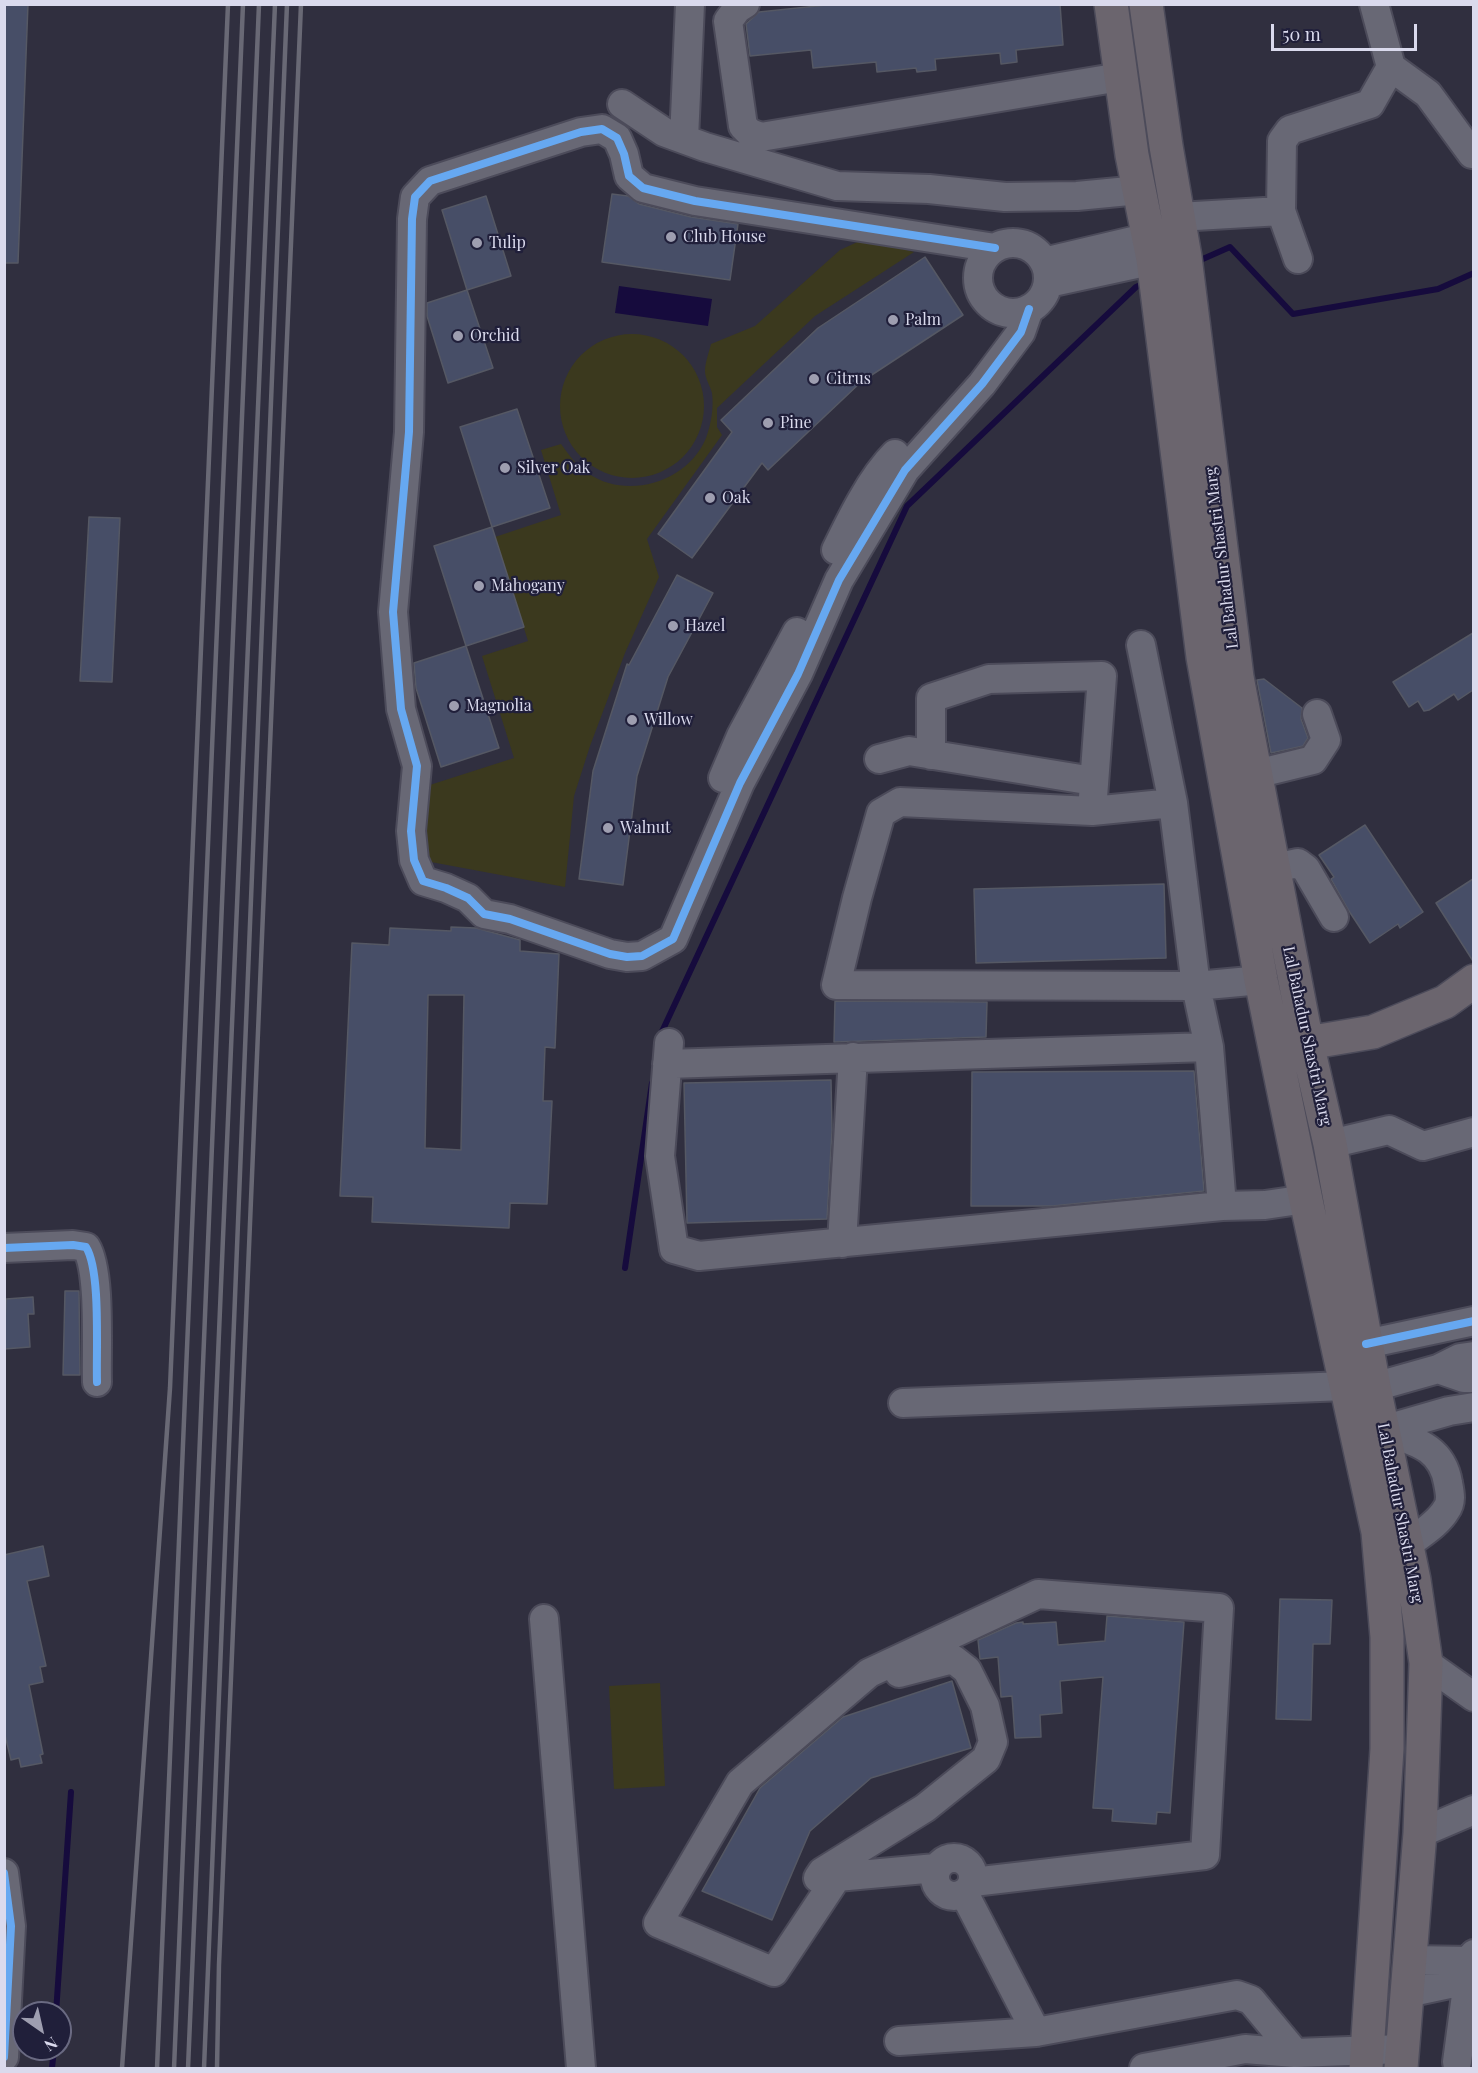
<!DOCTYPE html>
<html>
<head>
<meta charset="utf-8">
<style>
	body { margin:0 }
	#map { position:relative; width:1478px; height:2073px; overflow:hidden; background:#302f3f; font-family:"Playfair Display",serif }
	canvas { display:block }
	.frame { position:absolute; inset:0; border:6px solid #dadaed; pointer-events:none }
	.north { position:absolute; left:12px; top:2001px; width:60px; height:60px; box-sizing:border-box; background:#201f3a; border:2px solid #6a6a82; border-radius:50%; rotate:146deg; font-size:16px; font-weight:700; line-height:24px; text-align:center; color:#dadaed }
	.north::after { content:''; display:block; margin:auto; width:21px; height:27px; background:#9e9eb0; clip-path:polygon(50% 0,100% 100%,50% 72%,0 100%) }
	.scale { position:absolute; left:1271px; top:24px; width:146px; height:27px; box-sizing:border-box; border:3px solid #dadaed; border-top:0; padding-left:8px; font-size:18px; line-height:21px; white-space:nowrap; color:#dadaed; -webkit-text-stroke:4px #201f3a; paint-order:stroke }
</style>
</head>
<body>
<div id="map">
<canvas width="1478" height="2073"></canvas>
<div class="frame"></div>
<div class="north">N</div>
<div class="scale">50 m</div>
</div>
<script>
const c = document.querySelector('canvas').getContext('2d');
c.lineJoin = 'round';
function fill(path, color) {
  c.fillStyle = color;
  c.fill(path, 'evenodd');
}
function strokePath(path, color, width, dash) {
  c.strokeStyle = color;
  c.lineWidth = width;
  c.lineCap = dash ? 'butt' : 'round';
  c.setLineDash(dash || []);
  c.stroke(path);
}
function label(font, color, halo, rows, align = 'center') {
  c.font = font + ' "Playfair Display",serif';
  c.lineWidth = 4.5;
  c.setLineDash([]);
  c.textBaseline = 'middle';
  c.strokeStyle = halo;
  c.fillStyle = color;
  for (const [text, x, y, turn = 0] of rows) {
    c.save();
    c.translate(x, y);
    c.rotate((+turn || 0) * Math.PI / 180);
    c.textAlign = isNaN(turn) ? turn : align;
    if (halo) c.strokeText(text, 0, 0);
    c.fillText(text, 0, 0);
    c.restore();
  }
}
fill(new Path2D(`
	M864 239 914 252 815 316 717 408V427L722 435 647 539 659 577 625 653 590 746 574 796 565 887 431 862 408 792 514 758 482 656 528 641 495 537 561 515 541 450 561 444C569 455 577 466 589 474 628 500 688 482 706 438 711 424 714 408 712 393 710 386 705 378 705 371 705 363 709 352 711 344L755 326 840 250Z
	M560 406a72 72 0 1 1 144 0a72 72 0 1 1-144 0Z
	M660 1683 665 1786 614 1789 609 1686Z`), '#3b391e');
fill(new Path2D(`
	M619 286 712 299 708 326 615 313Z`), '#160b3d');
strokePath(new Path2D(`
	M1196 262 1230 247 1293 314 1438 289 1474 273
	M659 1038 907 506 1136 287 1145 283
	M625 1268 652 1083
	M56 2013 71 1792
	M52 2068 54 2049`), '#160b3d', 6);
const building = new Path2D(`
	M4 4H28L18 263H4Z
	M836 4H1060L1063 45 1016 50 1017 62 1001 64 1000 53 935 59 936 70 917 72 916 68 877 72 876 62 813 68 811 50 750 56 746 24 759 12Z
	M612 194 628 196 639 204 691 217 738 224 730 280 602 262Z
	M486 196 511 276 467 290 442 210Z
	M925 257 963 315 861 382 768 470 762 463 692 558 658 534 732 432 721 420 818 328Z
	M467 290 493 368 448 383 427 316V303Z
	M517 409 550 508 492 527 524 627 466 646 434 546 492 527 460 427Z
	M89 517 120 518 112 682 80 681Z
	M677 575 713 593 668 677 637 776 623 885 579 879 593 771 627 664 629 665Z
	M1473 633V690L1458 700 1454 694 1429 710 1424 711 1418 701 1409 707 1393 682Z
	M466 646 499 748 441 767 416 688 414 663Z
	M1264 679 1302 708 1301 719 1308 738 1303 746 1271 753 1257 680Z
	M1365 825 1423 912 1400 928 1398 924 1370 943 1349 911 1331 879 1334 877 1319 855Z
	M1473 879V961L1436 903Z
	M1164 884 1166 958 976 963 974 889Z
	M451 927 476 928 520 940V951L559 954 555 1048 545 1047 543 1101H552L547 1204 510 1203 509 1228 372 1222 373 1197 340 1196 352 943 389 945 390 928 451 931ZM428 995H464L461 1150 425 1148Z
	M835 1001 987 1002 986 1037 834 1042Z
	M1194 1071 1204 1191 1052 1206H971L972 1072Z
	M831 1080 832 1130 827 1219 687 1223 684 1083Z
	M65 1291H79L80 1375H63Z
	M33 1297 34 1314H28L30 1347 4 1349 6 1299Z
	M43 1546 49 1576 27 1581 46 1666 40 1667 43 1682 29 1685 43 1754 40 1755 42 1763 21 1767 19 1758 11 1760 4 1731V1555Z
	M1280 1599 1332 1600 1330 1644H1313L1311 1720 1276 1719Z
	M1107 1616 1184 1622 1170 1813 1157 1812 1156 1824 1112 1821 1113 1809 1093 1808 1103 1677 1060 1681 1062 1713 1040 1715 1041 1737 1015 1738 1012 1696 1001 1697 998 1657 980 1659 978 1640 1016 1623 1023 1622V1624L1056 1622 1058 1645 1105 1641Z
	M952 1681 971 1748 871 1778 810 1831 772 1920 702 1891 760 1788 843 1717Z`);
fill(building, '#474e67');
strokePath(building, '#555864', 1.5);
const minor = new Path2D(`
	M745 4 737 9 728 21 743 126 750 133 761 137 1120 77
	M1374 4 1391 67
	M622 104 664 132 705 147 837 186 929 189 1005 197 1077 196 1139 190
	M684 139 690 4
	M1281 211 1298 259
	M1178 217 1281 211 1282 141 1290 130 1370 104 1391 67 1428 94 1472 154
	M978 278a35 35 0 1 1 70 0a35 35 0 1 1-70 0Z
	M995 248 695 201 643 188 629 176 624 154 617 138 602 129 581 132 430 181 415 197 412 219 409 432 393 612 401 709 417 766 411 831 414 860 423 881 446 888 468 898 484 914 510 919 610 954 627 957 642 956 673 939 740 783 798 674 839 580 905 470 982 384 1021 332 1029 309
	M1044 262 1171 232
	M1048 283 1173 256
	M836 550C851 519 871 478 895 454
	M931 755V698L989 679 1102 676 1092 811
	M879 759 909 751 1093 781
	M1256 774 1313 760 1326 740 1317 714
	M723 778 741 736 797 632
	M1173 803 1092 811 900 802 881 813 857 898 836 985 1196 986 1261 980
	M1274 868 1298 863 1306 869 1334 917
	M669 1043 660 1156 674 1249 699 1256 1222 1206 1209 1047 1196 986 1173 803 1141 645
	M667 1064 1209 1047
	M1330 1144 1389 1130 1423 1146 1474 1132
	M1222 1206 1265 1205 1306 1199
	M842 1243 853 1057
	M4 1248 73 1245 86 1247C101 1271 96 1350 97 1382
	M1366 1344 1474 1321
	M1438 1369 1464 1378H1474
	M1374 1387 1438 1369 1460 1358 1474 1356
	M903 1403 1346 1386
	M1383 1430C1413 1441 1442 1446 1448 1483 1450 1493 1452 1502 1446 1510 1437 1525 1420 1534 1407 1545
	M1383 1430 1449 1411 1474 1407
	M544 1619 581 2068
	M1426 1663 1474 1697
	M1420 1833 1474 1810
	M935 1877a19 19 0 1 1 38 0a19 19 0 1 1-38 0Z
	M936 1868 837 1877 774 1972 658 1923 740 1783 869 1673 1038 1594 1219 1608 1205 1855 973 1882
	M4 1873 11 1926 4 2057
	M818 1878 822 1872 925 1808 986 1759 993 1742 985 1706 967 1670 953 1659 899 1673
	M964 1893 1036 2032
	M1410 1960 1472 1961
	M1407 1993 1468 1980 1474 1954
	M899 2041 1036 2032 1237 1995 1251 2000 1295 2053 1403 2049
	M1457 2062 1468 1980
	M1144 2068 1245 2049 1295 2053`);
const major = new Path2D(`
	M1111 4 1132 155 1153 259 1203 657 1261 980 1307 1205 1378 1532 1387 1637V1749L1366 2068
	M1146 4 1166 146 1185 257 1237 677 1307 1043 1330 1144 1374 1387 1414 1580 1426 1663 1420 1833 1401 2068
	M1285 1045 1307 1043 1373 1032 1445 1002 1474 981`);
strokePath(minor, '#4c4b5a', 32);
strokePath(major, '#4c4b5a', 36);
strokePath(minor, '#686875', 28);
strokePath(major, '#6b656e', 33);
strokePath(new Path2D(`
	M122 2068 170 1388 228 4
	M157 2068 243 4
	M174 2068 259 4
	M188 2068 275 4
	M204 2068 287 4
	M217 2068 219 1964 301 4`), '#696975', 4.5);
strokePath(new Path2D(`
	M995 248 695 201 643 188 629 176 624 154 617 138 602 129 581 132 430 181 415 197 412 219 409 432 393 612 401 709 417 766 411 831 414 860 423 881 446 888 468 898 484 914 510 919 610 954 627 957 642 956 673 939 740 783 798 674 839 580 905 470 982 384 1021 332 1029 309
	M4 1248 73 1245 86 1247C101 1271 96 1350 97 1382
	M1366 1344 1474 1321
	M4 1873 11 1926 4 2057`), '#66a8f1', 8);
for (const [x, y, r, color] of [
	[671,237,6,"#9e9eb0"],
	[477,243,6,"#9e9eb0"],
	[893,320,6,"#9e9eb0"],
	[458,336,6,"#9e9eb0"],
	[814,379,6,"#9e9eb0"],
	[768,423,6,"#9e9eb0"],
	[505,468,6,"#9e9eb0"],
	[710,498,6,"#9e9eb0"],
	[479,586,6,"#9e9eb0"],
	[673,626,6,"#9e9eb0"],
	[454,706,6,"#9e9eb0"],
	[632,720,6,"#9e9eb0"],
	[608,828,6,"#9e9eb0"]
]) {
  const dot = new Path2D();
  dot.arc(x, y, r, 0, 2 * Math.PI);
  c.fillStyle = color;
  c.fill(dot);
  strokePath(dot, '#201f3a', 2);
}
label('16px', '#dadaed', '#201f3a', [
	["Club House",683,237],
	["Tulip",489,243],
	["Palm",905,320],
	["Orchid",470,336],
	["Citrus",826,379],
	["Pine",780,423],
	["Silver Oak",517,468],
	["Oak",722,498],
	["Mahogany",491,586],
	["Hazel",685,626],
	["Magnolia",466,706],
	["Willow",644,720],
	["Walnut",620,828]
], 'left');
label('16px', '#dadaed', '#201f3a', [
	["Lal Bahadur Shastri Marg",1222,558,-97],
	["Lal Bahadur Shastri Marg",1307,1036,78],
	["Lal Bahadur Shastri Marg",1400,1513,79]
]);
</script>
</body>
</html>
